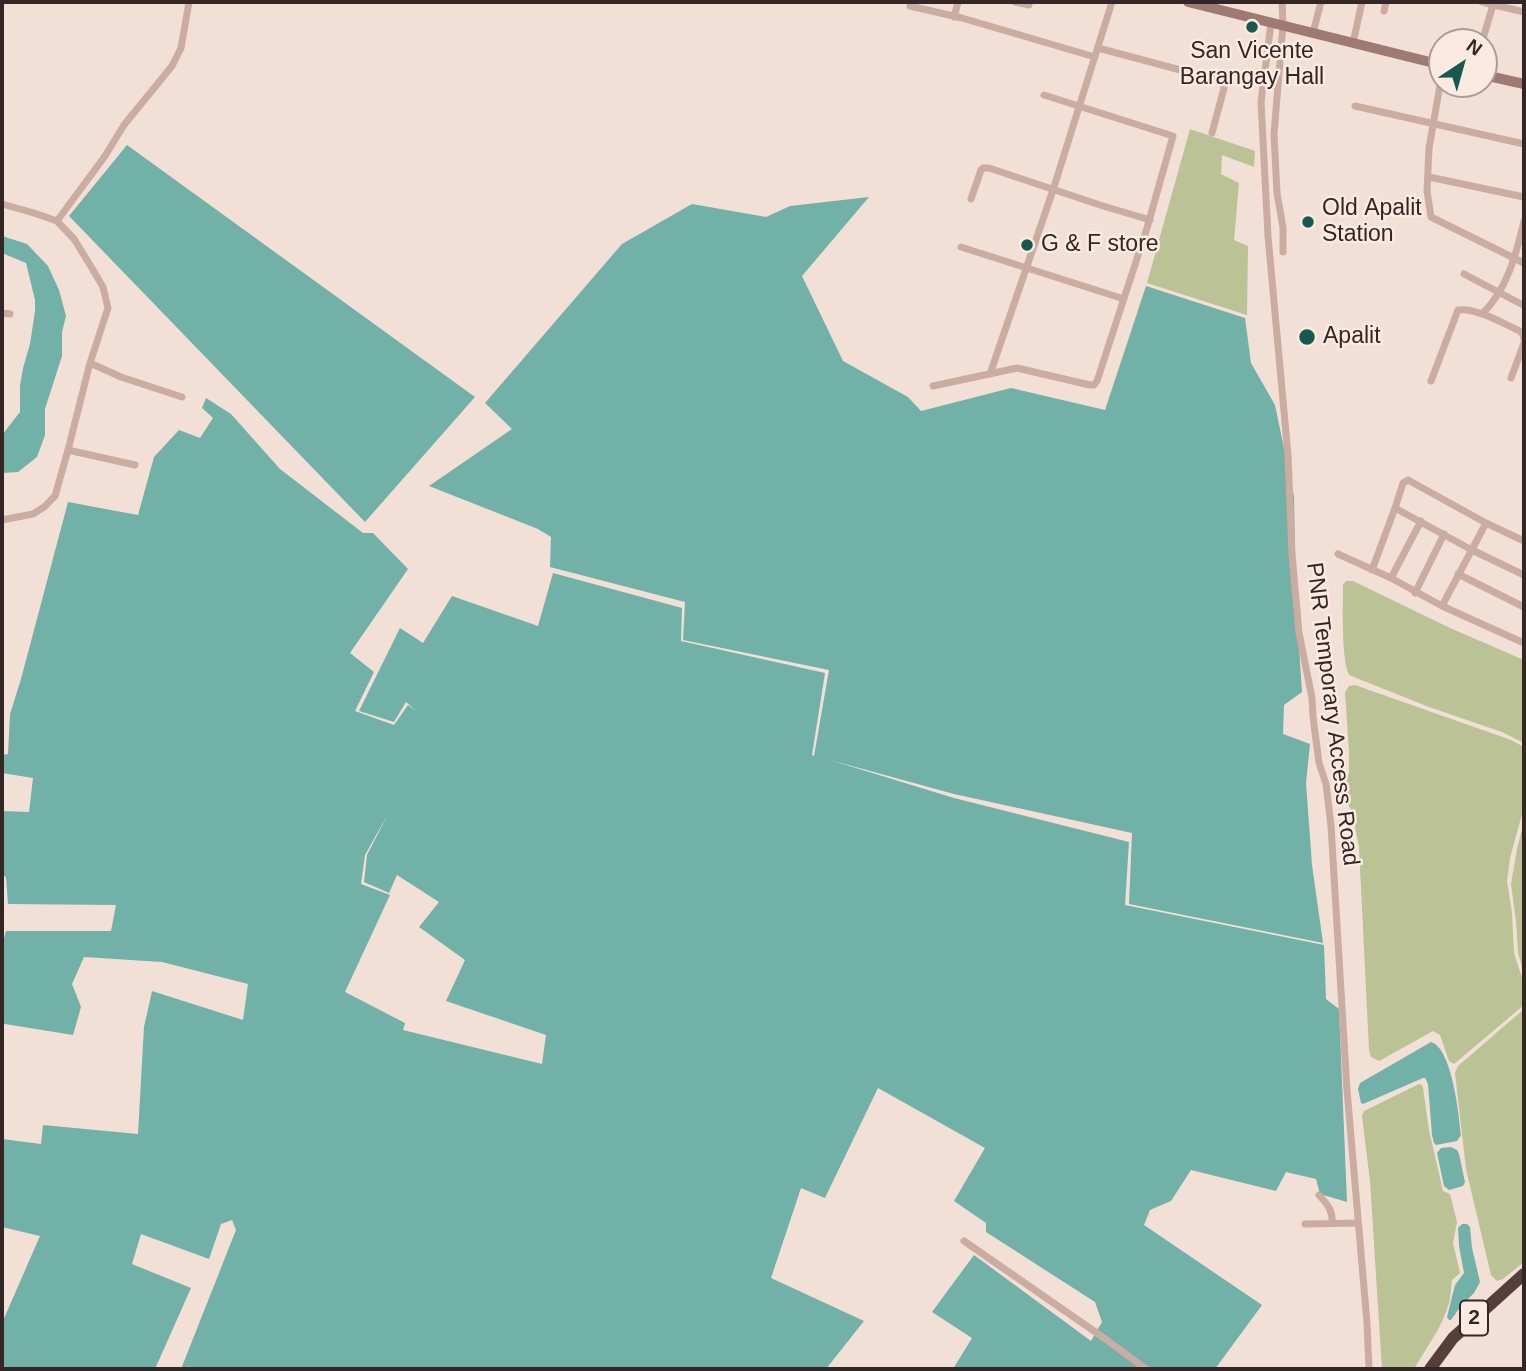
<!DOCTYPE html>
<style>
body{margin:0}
#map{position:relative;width:1526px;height:1371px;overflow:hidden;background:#f2dfd5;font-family:Arial,sans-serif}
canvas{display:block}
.frame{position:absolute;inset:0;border:4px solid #342624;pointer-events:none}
.north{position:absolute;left:1428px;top:28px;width:70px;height:70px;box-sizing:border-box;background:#faeae1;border:2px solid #ab9c95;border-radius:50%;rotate:36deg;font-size:19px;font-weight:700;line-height:28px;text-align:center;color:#342624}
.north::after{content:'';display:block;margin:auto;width:24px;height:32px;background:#175851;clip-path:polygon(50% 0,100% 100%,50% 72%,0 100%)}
</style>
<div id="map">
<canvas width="1526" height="1371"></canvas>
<div class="frame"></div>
<div class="north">N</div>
</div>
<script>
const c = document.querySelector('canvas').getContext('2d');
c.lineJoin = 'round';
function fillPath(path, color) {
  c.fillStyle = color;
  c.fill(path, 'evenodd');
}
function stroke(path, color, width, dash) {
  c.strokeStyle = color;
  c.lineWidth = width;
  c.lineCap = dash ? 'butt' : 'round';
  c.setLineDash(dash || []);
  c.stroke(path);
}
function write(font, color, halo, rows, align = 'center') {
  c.font = font + ' Arial,sans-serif';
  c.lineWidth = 5;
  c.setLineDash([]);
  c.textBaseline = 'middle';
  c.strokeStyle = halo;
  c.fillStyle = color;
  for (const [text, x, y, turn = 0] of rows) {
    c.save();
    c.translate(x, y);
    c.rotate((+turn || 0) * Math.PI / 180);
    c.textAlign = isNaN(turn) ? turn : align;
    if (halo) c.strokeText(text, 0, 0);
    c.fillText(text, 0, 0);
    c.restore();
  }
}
const green = new Path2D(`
 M 1190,129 L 1255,151 L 1254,167 L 1222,155 L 1221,174 L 1239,183 L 1234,240 L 1248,246 L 1247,315 L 1147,283 Z
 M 1346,581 L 1353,581 L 1450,628 L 1524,660 L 1524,743 L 1502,732 L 1429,707 L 1349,675 C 1341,657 1343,607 1343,585 Z
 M 1355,685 L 1511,740 L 1524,747 L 1524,807 L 1510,858 L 1507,881 L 1512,913 L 1514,953 L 1524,984 L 1524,1005 L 1454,1064 L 1449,1061 L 1440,1035 L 1433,1031 L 1379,1061 L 1371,1057 L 1369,1050 L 1359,847 L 1352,811 L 1347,803 L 1336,792 L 1339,784 L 1349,773 L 1349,752 L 1345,692 L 1349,686 Z
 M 1524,821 L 1524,974 L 1518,953 L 1516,921 L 1511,884 L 1517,849 Z
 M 1524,1009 L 1524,1262 L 1503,1279 L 1497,1281 L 1491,1275 L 1466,1169 L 1455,1073 L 1458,1066 Z
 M 1419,1084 L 1422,1085 L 1423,1088 L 1429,1130 L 1443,1191 L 1450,1194 L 1457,1222 L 1453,1243 L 1460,1273 L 1452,1280 C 1451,1287 1451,1295 1449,1303 C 1443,1326 1426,1348 1414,1369 L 1382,1369 L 1370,1181 L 1362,1116 L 1364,1111 Z`);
const water = new Path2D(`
 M 127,145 L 475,397 L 365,522 L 69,216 Z
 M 869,197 L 802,276 L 843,361 L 908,397 L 921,411 L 1011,388 L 1105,410 L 1146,286 L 1245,318 L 1251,363 L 1275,405 L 1294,496 L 1296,601 L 1302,692 L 1284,705 L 1283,734 L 1310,744 L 1306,783 L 1312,865 L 1323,943 L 1129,904 L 1132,833 L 954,794 L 830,760 L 954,798 L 1129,842 L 1125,905 L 1324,945 L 1326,999 L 1339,1009 L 1347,1202 L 1320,1194 L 1316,1179 L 1286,1172 L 1276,1191 L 1191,1170 L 1171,1201 L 1150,1210 L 1144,1225 L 1262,1305 L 1215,1369 L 953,1369 L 972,1338 L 932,1312 L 974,1255 L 1091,1341 L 1102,1322 L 1095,1302 L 986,1232 L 986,1223 L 954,1201 L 985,1148 L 878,1088 L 825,1198 L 801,1188 L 771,1278 L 864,1321 L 826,1369 L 181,1369 L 236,1230 L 232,1220 L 221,1224 L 209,1259 L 141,1234 L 132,1264 L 191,1288 L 155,1369 L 2,1369 L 2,1323 L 40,1236 L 2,1227 L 2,1139 L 41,1144 L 43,1125 L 138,1134 L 144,1027 L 152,991 L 243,1020 L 248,984 L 162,962 L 84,957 L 72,984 L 81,1007 L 73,1035 L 5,1024 L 2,1022 L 2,946 L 6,931 L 111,931 L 116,905 L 8,904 L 6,877 L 2,875 L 2,811 L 29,812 L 33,778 L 2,773 L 2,755 L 8,754 L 10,714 L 21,679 L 68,502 L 138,515 L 154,457 L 179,430 L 200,438 L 213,418 L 202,408 L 206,398 L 231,414 L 280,469 L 363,533 L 373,533 L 408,569 L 350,653 L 374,672 L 355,711 L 394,725 L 408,705 L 416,711 L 406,702 L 394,722 L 359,711 L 400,628 L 423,643 L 452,596 L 538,626 L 553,573 L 682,608 L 681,641 L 825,673 L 812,755 L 814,756 L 829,670 L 683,640 L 685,602 L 550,567 L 551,537 L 538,529 L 429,486 L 512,429 L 485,403 L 622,244 L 692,204 L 766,217 L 790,206 ZM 388,814 L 367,855 L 364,882 L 389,893 L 397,875 L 439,902 L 419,927 L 465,960 L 446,1001 L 546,1035 L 542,1064 L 403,1030 L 405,1023 L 345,992 L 390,895 L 361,884 L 365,855 Z
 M 2,236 L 27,244 L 48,266 L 59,290 L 66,316 L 62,332 L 62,356 L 45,409 L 45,435 L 37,457 L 18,472 L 2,473 L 2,435 L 20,412 L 20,386 L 23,368 L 30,344 L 35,311 L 35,300 L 26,263 L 2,253 Z
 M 1431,1042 C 1452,1048 1459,1115 1461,1135 L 1457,1141 L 1436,1145 L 1434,1143 L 1432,1135 L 1428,1084 L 1425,1078 L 1423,1078 L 1363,1104 L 1361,1103 L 1358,1089 L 1360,1083 Z
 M 1451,1147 L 1457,1150 L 1459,1154 L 1465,1182 L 1463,1186 L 1449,1190 L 1444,1186 L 1437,1153 L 1441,1148 Z
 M 1462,1224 L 1467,1224 L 1470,1227 L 1472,1248 L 1480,1282 L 1474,1293 L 1461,1306 L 1451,1320 L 1449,1320 L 1447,1317 L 1455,1285 L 1464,1273 L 1459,1246 L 1458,1228 Z`);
const street = new Path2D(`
 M 1015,2 L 1029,5
 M 1282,2 L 1283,25 L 1274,134 L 1277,193 L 1283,228 L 1283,252
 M 1482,2 L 1524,12
 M 910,6 L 962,18 L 1095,57
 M 1384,11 L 1386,2
 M 954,17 L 958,2
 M 1271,23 L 1261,102 L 1268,236 L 1288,455 L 1292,554 L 1299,633 L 1312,698 L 1313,717 L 1319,763 L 1326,784 L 1331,826 L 1347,1090 L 1367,1323 L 1369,1369
 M 1313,33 L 1321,2
 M 1482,42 L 1493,5
 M 1353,43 L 1362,2
 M 1098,48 L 1218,80 L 1222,83 L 1224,88 L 1212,133
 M 1442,74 L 1429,148 L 1427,191 L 1431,217 L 1524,263
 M 1355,106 L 1524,144
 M 1429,177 L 1524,197
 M 971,199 L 981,170 L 983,168 L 989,168 L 1100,205 L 1150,220
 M 2,204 L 34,213 L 57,221 L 74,239 L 90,265 L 103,287 L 108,308 L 90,363 L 68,450 L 55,496 L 44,507 L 33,514 L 2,520
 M 57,221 L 105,156 L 124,125 L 172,66 L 181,48 L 189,2
 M 961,247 L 1124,299
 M 1464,274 L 1523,305
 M 2,313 L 10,314
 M 1482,314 C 1507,290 1516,255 1524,221
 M 90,363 L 121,377 L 182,397
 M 990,374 L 1053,190 L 1112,2
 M 1511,378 L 1524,343
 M 1431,381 L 1458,310 C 1475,307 1502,323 1518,330 L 1523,334 L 1524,339
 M 933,386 L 1017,368 L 1090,385 L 1094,385 L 1097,381 L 1147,228 L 1173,136 L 1044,95
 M 68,450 L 135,465
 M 1395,508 L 1470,549 L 1524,575
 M 1338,554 L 1391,578 L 1442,606 L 1524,643
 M 1372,570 L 1395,508 L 1403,483 L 1408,480 L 1486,523 L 1524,541
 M 1458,574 L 1524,607
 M 1391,578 L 1421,521
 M 1415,593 L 1444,534
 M 1442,606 L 1486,523
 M 1319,1195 C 1327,1204 1333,1210 1332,1223
 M 1305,1224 L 1358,1223
 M 964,1241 L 1104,1338 L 1146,1369`);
const secondary = new Path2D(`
 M 1188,2 L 1442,65
 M 1484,75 L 1524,84`);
const highway = new Path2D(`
 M 1430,1369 L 1453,1338 L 1524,1274`);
const markers = [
 [1252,27,7,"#175851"],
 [1308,222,7,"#175851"],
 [1027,245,7,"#175851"],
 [1307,337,9,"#175851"]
];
const shields = [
 [1474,1318,28]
];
const shieldNames = [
 ["2",1474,1318]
];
const poiNames = [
 ["San Vicente",1252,52,"center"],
 ["Barangay Hall",1252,78,"center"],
 ["Old Apalit",1322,209],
 ["Station",1322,235],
 ["G & F store",1041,245],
 ["Apalit",1323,337]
];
const streetNames = [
 ["PNR Temporary Access Road",1332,714,83]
];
fillPath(green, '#bbc295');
fillPath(water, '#72b1a8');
stroke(street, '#cbaca1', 7);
stroke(secondary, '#9e7a72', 10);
stroke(highway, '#563e3b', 12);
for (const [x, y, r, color] of markers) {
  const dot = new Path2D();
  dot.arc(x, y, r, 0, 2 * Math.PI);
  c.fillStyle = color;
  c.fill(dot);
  stroke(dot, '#faeae1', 2.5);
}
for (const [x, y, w] of shields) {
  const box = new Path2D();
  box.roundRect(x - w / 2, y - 17.5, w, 35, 5);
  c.fillStyle = '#faeae1';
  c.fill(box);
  stroke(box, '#342624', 2);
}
write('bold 21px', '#342624', null, shieldNames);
write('23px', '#342624', '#faeae1', poiNames, 'left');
write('23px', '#342624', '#faeae1', streetNames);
</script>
